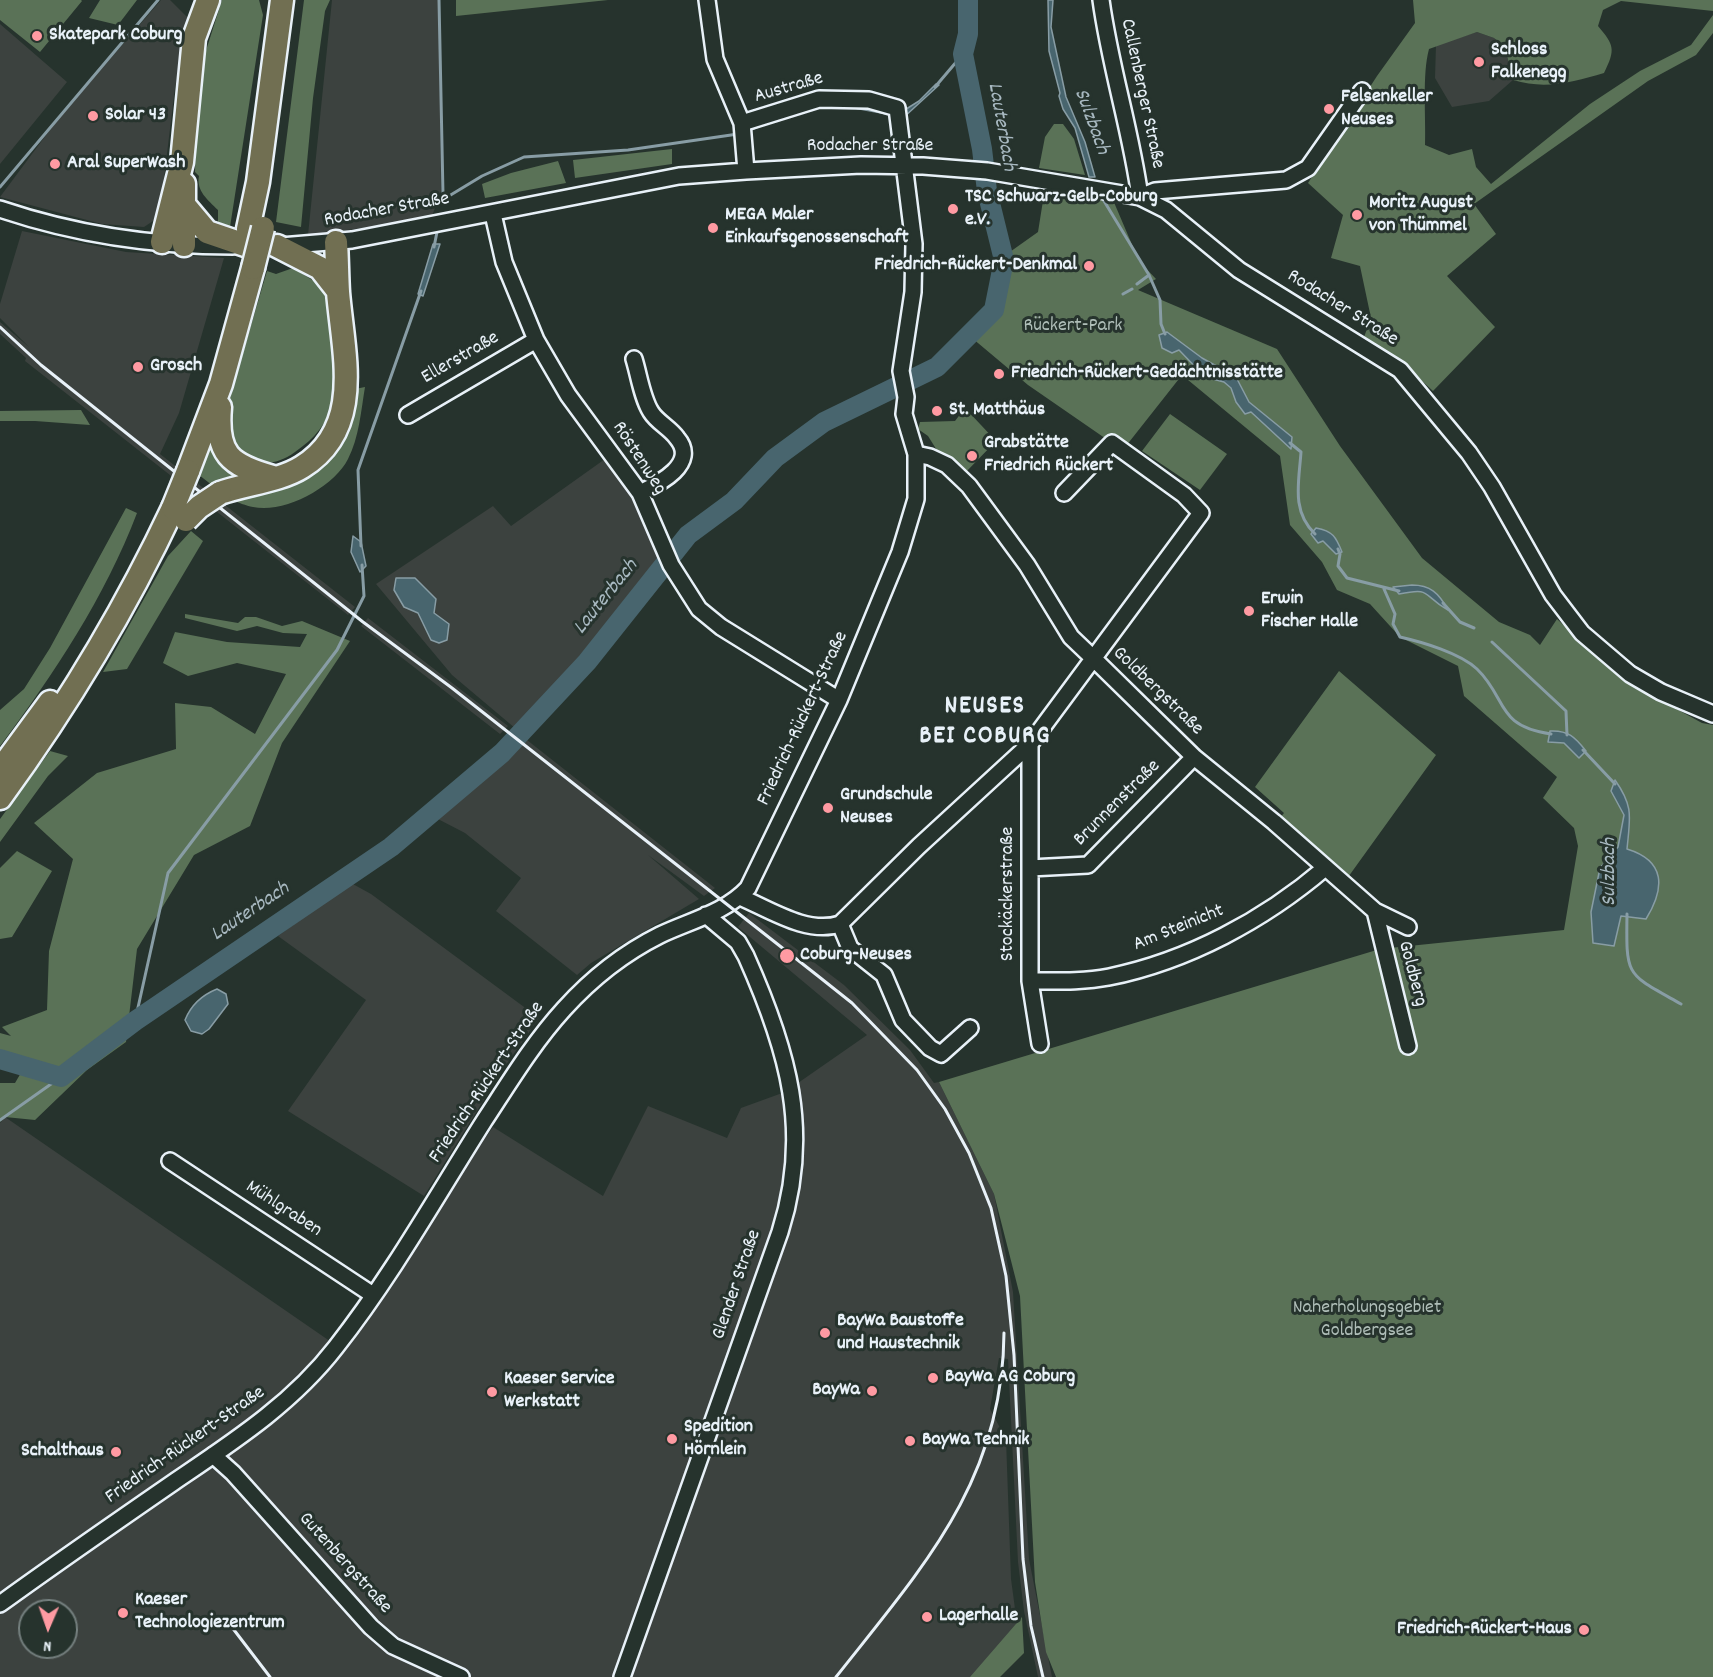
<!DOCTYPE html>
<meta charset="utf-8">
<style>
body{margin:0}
#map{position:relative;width:1713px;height:1677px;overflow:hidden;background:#26332d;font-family:Dekko,sans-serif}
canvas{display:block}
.north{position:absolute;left:18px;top:1599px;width:60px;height:60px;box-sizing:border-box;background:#26332d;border:2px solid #747f7e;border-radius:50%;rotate:182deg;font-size:16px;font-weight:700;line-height:24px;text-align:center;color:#e8f1f8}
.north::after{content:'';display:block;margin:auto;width:21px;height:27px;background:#ff9aa2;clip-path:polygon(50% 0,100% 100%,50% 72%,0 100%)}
</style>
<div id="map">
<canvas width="1713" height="1677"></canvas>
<div class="north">N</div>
</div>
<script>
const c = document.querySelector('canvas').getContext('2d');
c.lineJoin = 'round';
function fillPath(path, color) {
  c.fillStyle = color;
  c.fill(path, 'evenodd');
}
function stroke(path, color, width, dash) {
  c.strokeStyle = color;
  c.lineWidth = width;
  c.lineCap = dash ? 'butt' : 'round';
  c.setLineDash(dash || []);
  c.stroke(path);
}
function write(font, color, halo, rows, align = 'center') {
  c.font = font + ' Dekko,sans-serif';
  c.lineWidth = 6;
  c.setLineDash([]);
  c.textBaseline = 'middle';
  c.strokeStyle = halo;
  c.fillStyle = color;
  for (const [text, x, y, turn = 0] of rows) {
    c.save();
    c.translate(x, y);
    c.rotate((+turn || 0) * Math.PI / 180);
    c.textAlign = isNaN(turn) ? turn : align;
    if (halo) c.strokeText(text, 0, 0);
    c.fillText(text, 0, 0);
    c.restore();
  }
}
const built = new Path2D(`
 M 161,0 L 170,0 L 188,18 L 175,88 L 160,211 L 153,221 L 144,227 L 102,224 L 0,197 L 55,123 Z
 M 332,0 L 439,0 L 441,191 L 431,219 L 308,235 Z
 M 0,24 L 67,82 L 0,164 Z
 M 1477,32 L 1494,38 L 1505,47 L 1513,80 L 1489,101 L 1452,107 L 1435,78 L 1436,45 Z
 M 22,231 L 126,252 L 224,258 L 179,413 L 160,454 L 355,607 L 348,615 L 25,361 L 26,358 L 0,334 L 0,322 L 29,347 L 0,318 L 0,304 Z
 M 605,459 L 626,487 L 669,575 L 628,625 L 522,734 L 452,675 L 376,584 L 493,506 L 511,526 Z
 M 368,618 L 508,726 L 500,734 L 361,626 Z
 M 527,740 L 715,888 L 704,896 L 648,855 L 699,899 L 591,963 L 577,975 L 496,911 L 521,878 L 465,833 L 436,818 L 516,745 Z
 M 351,883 L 371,894 L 539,1018 L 503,1069 L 424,1196 L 288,1111 L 366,1000 L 278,936 Z
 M 749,913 L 844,985 L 910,1050 L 934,1083 L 939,1082 L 994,1194 L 1013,1292 L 1029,1559 L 1052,1677 L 1038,1677 L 1024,1611 L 1018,1562 L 1008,1359 L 999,1358 L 990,1409 L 1006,1439 L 1011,1579 L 1020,1646 L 990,1677 L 0,1677 L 0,1123 L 5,1117 L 337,1346 L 493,1127 L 603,1196 L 648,1106 L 727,1138 L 741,1108 L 785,1092 L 867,1035 L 738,927 ZM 30,1611 L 66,1611 L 66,1647 L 30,1647 Z`);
const green = new Path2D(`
 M 0,0 L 81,0 L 82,1 L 40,52 L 0,20 Z
 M 100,0 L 137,0 L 118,25 L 89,18 Z
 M 222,0 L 259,0 L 263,15 L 230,227 L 218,222 L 218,210 C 208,200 196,191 199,176 L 195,172 L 196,125 L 203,60 Z
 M 304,0 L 330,0 L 325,11 L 313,98 L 301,227 L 276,222 Z
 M 456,0 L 608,0 L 456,16 Z
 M 1413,0 L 1713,0 L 1713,11 L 1621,1 L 1603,10 L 1598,26 C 1614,45 1616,49 1604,73 C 1574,82 1545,90 1513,80 L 1505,47 L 1494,38 L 1477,32 L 1429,49 C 1422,74 1426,117 1425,145 L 1449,155 L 1472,149 L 1476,167 L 1491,184 L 1590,104 L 1640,71 L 1691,45 L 1713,15 L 1713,33 L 1696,55 L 1648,81 L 1474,204 L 1496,234 L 1447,276 L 1495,327 L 1433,391 L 1399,360 L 1364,337 L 1371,318 L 1360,266 L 1331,258 L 1343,215 L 1308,183 L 1377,76 L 1415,23 Z
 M 1054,124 L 1063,124 L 1074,139 L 1085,175 L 1039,168 L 1045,137 Z
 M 672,149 L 672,164 L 575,178 L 573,160 Z
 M 558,161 L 566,183 L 485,198 L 482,184 L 511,173 Z
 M 1045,188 L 1113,200 L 1139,261 L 1156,279 L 1138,290 L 1277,349 L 1340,446 L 1422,558 L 1499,622 L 1530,635 L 1540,645 L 1557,619 L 1620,678 L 1702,723 L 1713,725 L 1713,1677 L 1056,1677 L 1046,1652 L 1035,1582 L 1020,1296 L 994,1194 L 939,1082 L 1380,949 L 1564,930 L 1578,846 L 1574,828 L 1543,798 L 1557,777 L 1464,696 L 1458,666 L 1400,637 L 1370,604 L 1337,590 L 1322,562 L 1290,525 L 1280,456 L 1182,375 L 1126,446 L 1112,443 L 1028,385 L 972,338 L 1001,308 L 1007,254 L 1038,232 Z
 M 293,268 L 325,288 C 330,307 331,327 333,347 C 337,395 337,423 295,452 C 270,470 251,463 227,449 L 228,404 L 267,271 L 276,274 Z
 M 365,387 C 361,411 359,438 348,459 C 334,487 284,514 253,507 C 246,506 238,502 231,500 C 252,491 273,492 294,484 C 334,469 353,429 355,389 Z
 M 965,408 L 996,441 L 964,474 L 938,452 L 928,436 L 918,429 L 920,422 L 955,421 Z
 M 81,410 L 90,425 L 35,421 L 0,421 L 0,411 Z
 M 1170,414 L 1227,454 L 1200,490 L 1142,451 Z
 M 214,441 L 246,477 L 217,489 L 199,475 Z
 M 126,508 L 137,513 C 105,597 54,674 0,746 L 0,710 L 24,689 L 50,648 Z
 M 191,531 L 203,541 L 127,669 L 103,672 L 168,556 Z
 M 185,614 L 238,623 L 245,617 L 256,617 L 282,626 L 302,621 L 350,641 L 282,743 L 250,826 L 194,855 L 137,949 L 126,1042 L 87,1070 L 35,1120 L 5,1117 L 0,1122 L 0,1083 L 15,1083 L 22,1071 L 0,1060 L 0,1033 L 11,1036 L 2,1027 L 47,1010 L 49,951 L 73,859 L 34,823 L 97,773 L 176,749 L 175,703 L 211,707 L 255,734 L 286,674 L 237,663 L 188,676 L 163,663 L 175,632 L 227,642 L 300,647 L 307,634 L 283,633 L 257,626 L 237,631 L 185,618 Z
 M 1339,671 L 1436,755 L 1346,880 L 1279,819 L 1284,813 L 1255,787 Z
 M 50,751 L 68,756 L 48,776 L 0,842 L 0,819 Z
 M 17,851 L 52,871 L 12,937 L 0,939 L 0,868 Z
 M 1022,1617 L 1024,1653 L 1000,1677 L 970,1677 Z`);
const water = new Path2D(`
 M 1048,0 L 1053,0 L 1051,27 L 1066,97 L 1085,142 L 1095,177 L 1089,177 L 1075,128 L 1063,109 L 1059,96 L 1060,93 L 1049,51 Z
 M 936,84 L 939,85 L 903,118 L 903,111 L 919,101 Z
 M 982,180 L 989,181 L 997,214 L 990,218 Z
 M 433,244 L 440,244 L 423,296 L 418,294 Z
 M 1167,332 L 1202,358 L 1236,377 L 1249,402 L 1292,437 L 1291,449 L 1251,412 L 1245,414 L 1236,402 L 1231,388 L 1224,382 L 1205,377 L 1179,350 L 1172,353 L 1162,348 L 1159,335 Z
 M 937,363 L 944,366 L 912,384 L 910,376 Z
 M 1316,528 C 1333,531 1336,537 1342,552 L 1336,554 L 1323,541 L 1318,543 L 1311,534 Z
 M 353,536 L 361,542 L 366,566 L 360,572 L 351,552 Z
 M 396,578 L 415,578 L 436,599 L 434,613 L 449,624 L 447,640 L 439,643 L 431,640 L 418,613 L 404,607 L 394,590 Z
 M 1412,585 C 1430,585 1439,593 1448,610 C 1421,595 1433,587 1399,594 L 1393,587 Z
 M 1550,731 C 1568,730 1575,737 1586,751 L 1579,758 L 1564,743 L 1548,742 Z
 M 1615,780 C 1634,807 1630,817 1627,849 C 1666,861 1665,888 1646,919 L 1621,916 L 1614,946 L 1593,943 L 1591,912 L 1600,868 L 1618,847 L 1624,815 L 1611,791 Z
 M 217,989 L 226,994 L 228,1004 L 209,1029 L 202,1034 L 191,1031 L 185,1020 C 191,1005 202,995 217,989 Z`);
const stream = new Path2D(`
 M 439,0 L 443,194
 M 935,87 L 963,54
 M 853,107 L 891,114
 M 747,131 L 768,122
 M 0,187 L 158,0
 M 1101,196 L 1149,275 L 1160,300 L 1161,324 L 1165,334
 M 444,199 L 482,176 L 524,157 L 628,150 L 738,134
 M 434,247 L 438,227
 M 1137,284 L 1149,275
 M 1123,294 L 1132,289
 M 1290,443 L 1301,452 C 1299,482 1291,511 1315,534
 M 361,546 L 358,470 L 421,291
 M 1338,549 L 1340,554 L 1338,566 L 1347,578 L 1399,591
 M 1384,589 L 1395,614 L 1393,624 L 1400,637 C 1422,642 1460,653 1477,669 C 1508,699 1495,726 1551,734
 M 1443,603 L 1460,622 L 1474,628
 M 1492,642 L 1566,711 L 1567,735
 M 1583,750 L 1615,784
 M 1627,914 C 1626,978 1626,973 1681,1004
 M 135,1021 L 168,873 L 337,650 L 364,596 L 362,565
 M 0,1120 L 61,1077`);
const river = new Path2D(`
 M 0,1059 L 61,1077 L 135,1021 L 391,847 L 502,753 L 587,662 L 688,535 L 734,501 L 775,458 L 824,422 L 937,367 L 994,310 L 1004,260 L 987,191 L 982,149 L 963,54 L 968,34 L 968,0`);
const minor = new Path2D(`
 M 707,0 L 715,59 L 742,123 L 746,171
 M 1101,0 C 1110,67 1131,130 1140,197 L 1155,191 L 1286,180 L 1308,168 L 1362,91
 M 0,209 C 74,234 155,246 233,246
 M 493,214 L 504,262 L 536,340 L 568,395 L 640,493 L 671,565 L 699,609 L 721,627 L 839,700
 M 281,246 L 352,240 L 679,176 L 746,171 L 861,165 L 923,166 L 987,171 L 1140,197 L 1166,210 L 1239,270 L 1400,370 L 1469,453 L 1492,487 L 1553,595 L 1582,633 L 1630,674 L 1661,692 L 1713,714
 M 634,359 C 639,375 642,398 651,412 C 657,422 670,428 677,438 C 699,464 658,484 640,493
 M 408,415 L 536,340
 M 916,454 L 930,457 L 947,465 L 969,486 L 1027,565 L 1071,637 L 1094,659 L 1194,757 L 1274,822 L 1375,911 L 1408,927
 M 1030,744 L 1030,981 L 1040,1044
 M 1030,868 L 1088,865 L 1194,757
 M 740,897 C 769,909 807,935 840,924 L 919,846 L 1030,744 L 1201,513 L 1184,495 L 1112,443 L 1064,493
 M 1375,911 L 1408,1046
 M 840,924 L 850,948 L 884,975 L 903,1020 L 930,1048 L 941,1054 L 970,1028
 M 1030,981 C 1056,981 1083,982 1109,977 C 1188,961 1264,920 1325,868
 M 170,1161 L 373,1295
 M 213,1455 L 233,1473 L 371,1627 L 393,1646 L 461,1677
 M 0,1604 C 58,1562 116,1522 174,1482 C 233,1442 292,1404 336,1347 C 391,1277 436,1197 484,1121 C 509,1083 533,1043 564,1009 C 592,978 622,954 660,935 C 689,921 725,913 748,888 L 839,700 L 900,552 L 916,499 L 916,454 L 904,414 L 906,397 L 901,371 L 913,292 L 914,244 L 897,108 L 869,100 L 819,99 L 742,123
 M 622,1677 L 780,1232 C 812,1132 788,1050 746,956 L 738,942 L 706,915`);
const highway = new Path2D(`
 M 184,184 L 184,245
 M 186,207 L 207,232 L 248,246
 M 248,229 L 258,182 L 282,0
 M 162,242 L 182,162 L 194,38 L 208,0
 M 277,246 L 320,268 L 338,291
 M 220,407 C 216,454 229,465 273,477
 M 188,471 L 221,384 L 253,268
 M 220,493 C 245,484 280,481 302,467 C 365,428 343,353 338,292 C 337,275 337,258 336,242
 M 0,770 L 50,702
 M 0,798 C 67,706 125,610 173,508`);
const rail = new Path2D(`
 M 0,327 L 41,365 L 363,622 L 452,688 L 818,976 L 852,1003 L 917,1070 L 945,1109 L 969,1153 L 991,1208 L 1006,1276 L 1014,1355 L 1023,1559 L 1031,1626 L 1043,1677
 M 231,1626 L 270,1677
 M 836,1677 C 922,1568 1003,1481 1004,1333`);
const highwayBridge = new Path2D(`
 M 253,268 L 263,228
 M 173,508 L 188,471
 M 186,520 L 199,507 L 220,493`);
const markers = [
 [37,36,6,"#ff9aa2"],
 [1479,62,6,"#ff9aa2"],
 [1329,109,6,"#ff9aa2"],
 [93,116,6,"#ff9aa2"],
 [55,164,6,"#ff9aa2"],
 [953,209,6,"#ff9aa2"],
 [1357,215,6,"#ff9aa2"],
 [713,228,6,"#ff9aa2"],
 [1089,266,6,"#ff9aa2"],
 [138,367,6,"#ff9aa2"],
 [999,374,6,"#ff9aa2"],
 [937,411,6,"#ff9aa2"],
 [972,456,6,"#ff9aa2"],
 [1249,611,6,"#ff9aa2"],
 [828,808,6,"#ff9aa2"],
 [787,956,8,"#ff9aa2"],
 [825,1333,6,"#ff9aa2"],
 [933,1378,6,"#ff9aa2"],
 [872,1391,6,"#ff9aa2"],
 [492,1392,6,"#ff9aa2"],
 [672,1439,6,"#ff9aa2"],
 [910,1441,6,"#ff9aa2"],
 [116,1452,6,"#ff9aa2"],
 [123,1613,6,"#ff9aa2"],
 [927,1617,6,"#ff9aa2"],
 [1584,1630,6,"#ff9aa2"]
];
const poiNames = [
 ["Skatepark Coburg",49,36],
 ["Schloss",1491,51],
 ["Falkenegg",1491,74],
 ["Felsenkeller",1341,98],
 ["Neuses",1341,121],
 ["Solar 43",105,116],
 ["Aral SuperWash",67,164],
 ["TSC Schwarz-Gelb-Coburg",965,198],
 ["e.V.",965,221],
 ["Moritz August",1369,204],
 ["von Thümmel",1369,227],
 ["MEGA Maler",725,216],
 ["Einkaufsgenossenschaft",725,239],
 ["Friedrich-Rückert-Denkmal",1077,266,"right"],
 ["Grosch",150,367],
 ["Friedrich-Rückert-Gedächtnisstätte",1011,374],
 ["St. Matthäus",949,411],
 ["Grabstätte",984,444],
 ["Friedrich Rückert",984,467],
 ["Erwin",1261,600],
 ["Fischer Halle",1261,623],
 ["Grundschule",840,796],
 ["Neuses",840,819],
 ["Coburg-Neuses",800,956],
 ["BayWa Baustoffe",837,1322],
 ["und Haustechnik",837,1345],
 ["BayWa AG Coburg",945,1378],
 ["Kaeser Service",504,1380],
 ["Werkstatt",504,1403],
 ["BayWa",860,1391,"right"],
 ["Spedition",684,1428],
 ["Hörnlein",684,1451],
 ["BayWa Technik",922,1441],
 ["Schalthaus",104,1452,"right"],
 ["Kaeser",135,1601],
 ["Technologiezentrum",135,1624],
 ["Lagerhalle",939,1617],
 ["Friedrich-Rückert-Haus",1572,1630,"right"]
];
const streetNames = [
 ["Austraße",789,89,-16],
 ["Callenberger Straße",1141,94,78],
 ["Rodacher Straße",870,147],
 ["Rodacher Straße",387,211,-10],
 ["Rodacher Straße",1342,309,32],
 ["Ellerstraße",461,359,-30],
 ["Röstenweg",638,459,57],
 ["Goldbergstraße",1157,692,44],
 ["Friedrich-Rückert-Straße",804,719,-65],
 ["Brunnenstraße",1118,804,-45],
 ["Stockäckerstraße",1009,894,-90],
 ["Am Steinicht",1179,929,-22],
 ["Goldberg",1411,974,75],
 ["Friedrich-Rückert-Straße",488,1083,-56],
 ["Mühlgraben",283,1210,33],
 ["Glender Straße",738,1285,-71],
 ["Friedrich-Rückert-Straße",186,1446,-35],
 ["Gutenbergstraße",344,1564,48]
];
const parkNames = [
 ["Rückert-Park",1073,327],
 ["Naherholungsgebiet",1367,1309],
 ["Goldbergsee",1367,1332]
];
const waterNames = [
 ["Sulzbach",1090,122,70],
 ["Lauterbach",1000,127,80],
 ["Lauterbach",607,598,-51],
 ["Sulzbach",1611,872,-90],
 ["Lauterbach",251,913,-34]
];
const districtNames = [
 ["NEUSES",985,708],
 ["BEI COBURG",985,738]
];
fillPath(built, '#3c423f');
fillPath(green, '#5a7257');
fillPath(water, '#48656e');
stroke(water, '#889da5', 1.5);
stroke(stream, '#889da5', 3);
stroke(river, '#48656e', 20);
stroke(minor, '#e8f1f8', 20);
stroke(highway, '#e8f1f8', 27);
stroke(minor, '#26332d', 15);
stroke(highway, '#716f52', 22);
stroke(rail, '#e8f1f8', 3);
stroke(highwayBridge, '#e8f1f8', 27, []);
stroke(highwayBridge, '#716f52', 22);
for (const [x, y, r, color] of markers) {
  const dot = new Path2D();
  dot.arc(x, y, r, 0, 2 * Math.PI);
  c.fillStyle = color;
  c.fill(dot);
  stroke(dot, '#26332d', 2);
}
write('bold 20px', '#e8f1f8', '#26332d', poiNames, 'left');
write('20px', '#e8f1f8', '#26332d', streetNames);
write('20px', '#afbeb8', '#26332d', parkNames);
write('italic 21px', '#a8b9c1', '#26332d', waterNames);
c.letterSpacing = '1.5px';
write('bold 26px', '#e8f1f8', '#26332d', districtNames);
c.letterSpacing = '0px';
</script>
